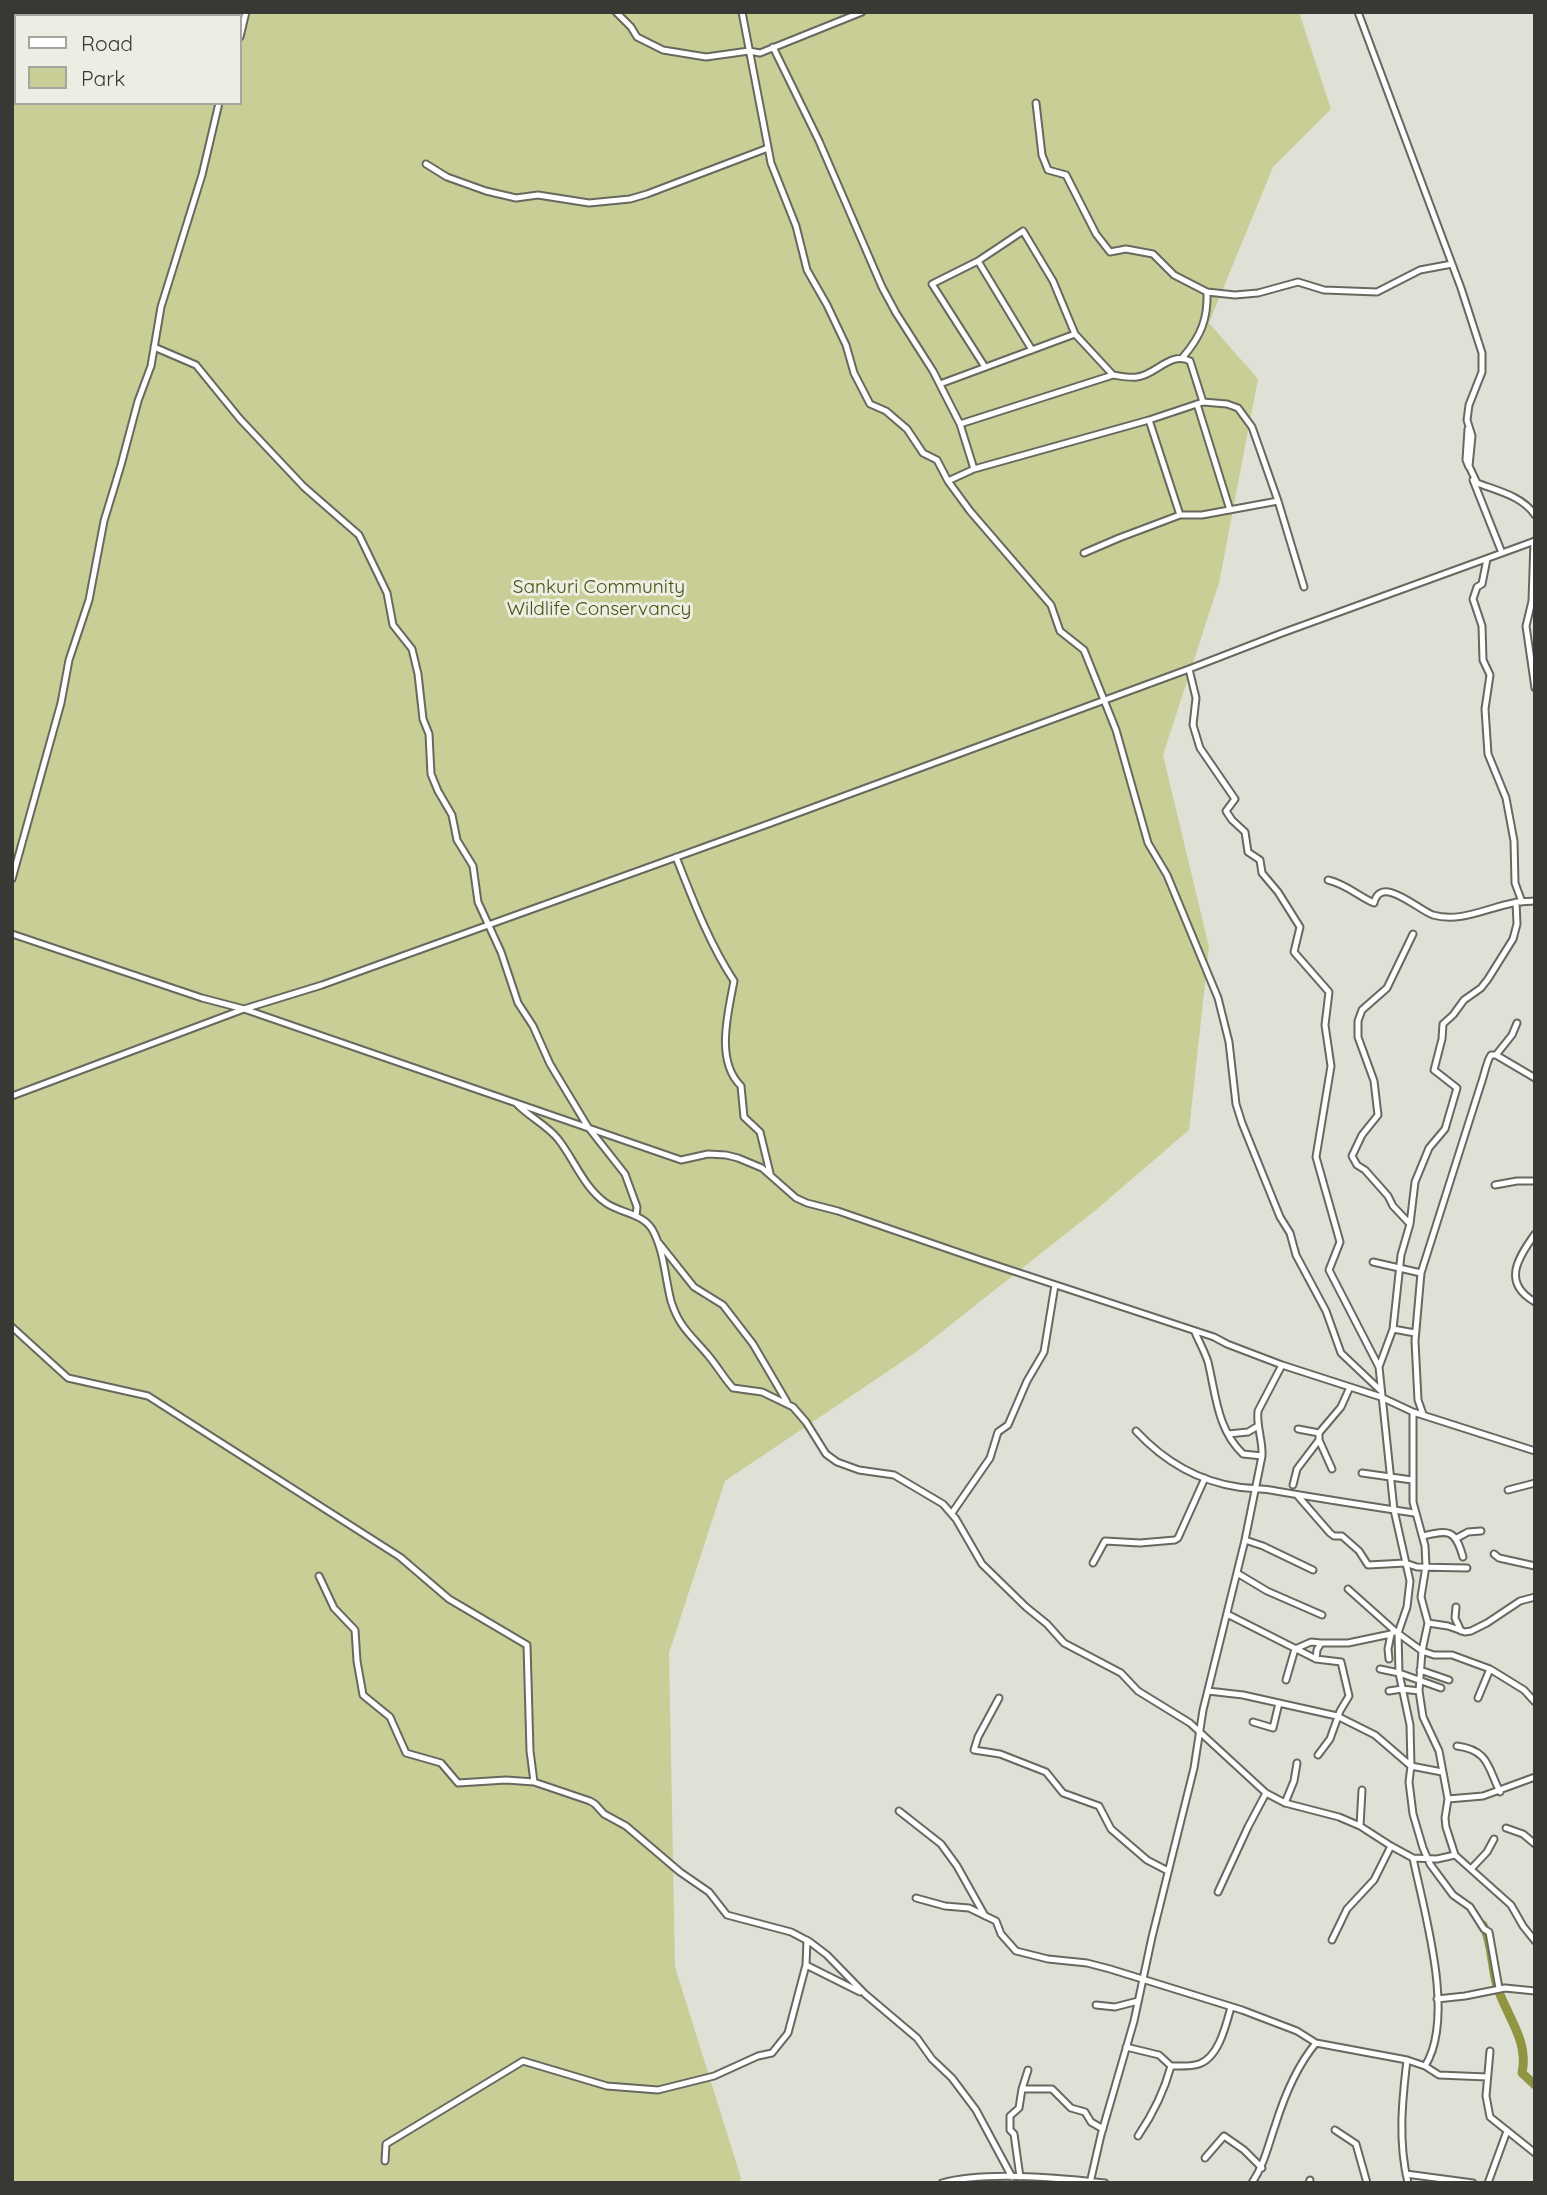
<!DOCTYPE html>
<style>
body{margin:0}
#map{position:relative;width:1547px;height:2195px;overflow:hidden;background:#dfe1d6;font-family:Quicksand,sans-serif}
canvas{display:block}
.frame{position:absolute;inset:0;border:14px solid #383935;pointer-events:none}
.legend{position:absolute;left:14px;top:14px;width:228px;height:91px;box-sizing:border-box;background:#eceee3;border:2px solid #a4a69d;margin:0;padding:9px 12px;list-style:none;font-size:21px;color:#383935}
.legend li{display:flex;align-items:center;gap:14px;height:35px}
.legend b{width:35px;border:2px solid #a4a69d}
</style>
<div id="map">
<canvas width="1547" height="2195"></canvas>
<div class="frame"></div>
<ul class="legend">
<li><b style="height:9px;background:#fff"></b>Road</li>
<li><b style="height:19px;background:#c8ce95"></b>Park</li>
</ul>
</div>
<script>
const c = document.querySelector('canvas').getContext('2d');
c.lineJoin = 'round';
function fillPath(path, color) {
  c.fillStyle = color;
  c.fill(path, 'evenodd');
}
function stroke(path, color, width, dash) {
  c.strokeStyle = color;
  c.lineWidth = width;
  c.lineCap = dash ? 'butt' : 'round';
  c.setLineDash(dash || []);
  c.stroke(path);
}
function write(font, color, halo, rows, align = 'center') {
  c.font = font + ' Quicksand,sans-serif';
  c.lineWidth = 6;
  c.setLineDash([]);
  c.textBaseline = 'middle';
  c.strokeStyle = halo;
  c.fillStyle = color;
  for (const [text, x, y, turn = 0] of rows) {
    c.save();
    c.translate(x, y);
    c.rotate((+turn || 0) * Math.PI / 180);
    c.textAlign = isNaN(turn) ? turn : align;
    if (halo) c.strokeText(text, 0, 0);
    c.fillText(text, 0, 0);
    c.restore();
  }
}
const green = new Path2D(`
 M 12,12 L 1299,12 L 1331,109 L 1273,167 L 1209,323 L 1258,379 L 1219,583 L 1163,755 L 1209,947 L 1189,1130 L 1097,1209 L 915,1353 L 725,1481 L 669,1653 L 675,1967 L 741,2178 L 740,2183 L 12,2183 ZM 16,16 L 240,16 L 240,103 L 16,103 Z`);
const river = new Path2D(`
 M 1483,1925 C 1493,1944 1491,1969 1498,1989 C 1508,2018 1529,2042 1522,2073 L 1535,2085`);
const minor = new Path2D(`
 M 616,12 L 631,27 L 637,37 L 663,50 L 706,57 L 749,51 L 760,53 L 862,12
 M 742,12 L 771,163 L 796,226 L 807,270 L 827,305 L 846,345 L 854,373 L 870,404 L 886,411 L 907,429 L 923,453 L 937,460 L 948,481 L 970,511 L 1051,605 L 1060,631 L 1084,650 L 1116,730 L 1148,843 L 1167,875 L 1218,998 L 1229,1042 L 1236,1104 L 1242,1123 L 1280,1217 L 1290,1233 L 1296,1255 L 1326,1311 L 1341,1353 L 1380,1390
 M 1358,12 L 1461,288 L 1482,353 L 1482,372 L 1469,405 L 1467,420 L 1472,436 L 1469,466 L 1477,483 C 1498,491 1522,496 1535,515
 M 240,37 L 246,12
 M 773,47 L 819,141 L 882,287 L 896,313 L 933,371 L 960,424 L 974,469
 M 1036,103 L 1042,155 L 1048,170 L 1066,175 L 1096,234 L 1110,252 L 1126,249 L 1153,254 L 1174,275 L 1207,292
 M 426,164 L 447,177 L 486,191 L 516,198 L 538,195 L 589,203 L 630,199 L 647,194 L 768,148
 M 978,261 L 1032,350
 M 154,347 L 196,365 L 240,419 L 304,487 L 359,535 L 387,593 L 393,625 L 412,649 L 418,674 L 423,719 L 429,734 L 431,774 L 438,791 L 452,815 L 457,840 L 473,866 L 478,902 L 501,952 L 518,1003 L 533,1026 L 550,1064 L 588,1127 L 625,1174 L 637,1207 L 636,1216
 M 1183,357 C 1201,336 1208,319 1207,292 L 1235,295 L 1258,293 L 1298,282 L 1324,290 L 1377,292 L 1420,270 L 1452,264
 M 985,367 L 932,284 L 978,261 L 1023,231 L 1053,281 L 1075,334
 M 940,384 L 1075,334 L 1113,375 C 1120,376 1129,378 1137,377 C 1156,375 1170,351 1190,361 L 1203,402 L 1227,404 L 1238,408 L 1252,427 L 1278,501 L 1304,587
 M 1197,404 L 1230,510
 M 960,424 L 1113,375
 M 1468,429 L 1466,460 L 1469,467
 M 1473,480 L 1502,553
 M 948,481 L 974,469 L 1149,420
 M 1180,515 L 1149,420 L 1203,402
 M 1534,541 L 1532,601 L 1526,626 L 1535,688
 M 1084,553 L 1119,538 L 1180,515 L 1202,515 L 1278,501
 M 1487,559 L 1482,584 L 1477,587 L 1473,599 L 1482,626 L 1483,660 L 1490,675 L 1485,709 L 1488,754 L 1506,798 L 1514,841 L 1515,883 L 1522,902
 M 1189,669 L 1196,698 L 1193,725 L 1200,748 L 1235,799 L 1226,811 L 1232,820 L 1245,832 L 1248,852 L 1260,860 L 1262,873 L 1278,892 L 1300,927 L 1294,952 L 1329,992 L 1325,1025 L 1331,1066 L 1316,1157 L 1340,1242 L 1329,1270 L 1379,1367 L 1394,1510 L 1410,1581 L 1407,1607 L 1398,1633 L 1399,1673 L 1410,1725 L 1411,1766 L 1375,1735 L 1337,1716 L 1243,1695 L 1208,1691
 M 676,857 C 693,900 709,943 734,981 C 728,1013 715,1061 741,1086 L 744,1117 L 760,1132 L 770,1173
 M 12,879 L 61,703 L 69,660 L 89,600 L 104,521 L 121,465 L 138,401 L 151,366 L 161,307 L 202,175 L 219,103
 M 1328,880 C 1346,884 1358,896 1374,903 C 1381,874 1418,910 1433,915 C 1460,923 1487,908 1513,903 C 1520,901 1528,902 1535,901
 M 12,934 L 202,998 L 244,1009 L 681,1160 L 708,1154 L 726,1155 L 738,1158 L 762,1168 L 796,1198 L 807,1203 L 838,1211 L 983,1261 L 1214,1337 L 1227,1344 L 1282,1365 L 1381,1397 L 1413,1412 L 1535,1451
 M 1496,1055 L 1535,1078
 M 12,1096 L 244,1009 L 322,985 L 771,823 L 1189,669 L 1282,633 L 1535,541
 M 517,1104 C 529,1117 547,1125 558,1139 C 574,1159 584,1188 606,1203 C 620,1213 642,1213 652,1229 C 664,1250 665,1278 671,1301 C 679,1327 691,1335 707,1354 C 716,1364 723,1377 733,1388 L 762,1392 L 793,1407 L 806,1422 L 826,1454 L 837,1462 L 859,1470 L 894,1475 L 943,1504 L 956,1519 L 982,1564 L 1026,1607 L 1047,1624 L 1064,1643 L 1121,1673 L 1138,1691 L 1190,1723 L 1266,1793 L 1285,1803 L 1339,1817 L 1360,1826 L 1391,1846 L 1413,1858 L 1437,1859 L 1455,1855
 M 1495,1185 L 1517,1181 L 1535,1181
 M 1410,1224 L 1393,1206 L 1388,1196 L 1365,1170 L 1357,1165 L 1352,1156 L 1362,1135 L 1378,1115 L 1374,1081 L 1358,1037 L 1358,1021 L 1362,1010 L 1387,988 L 1413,934
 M 1535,1234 C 1517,1259 1502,1283 1535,1302
 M 659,1243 L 694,1287 L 723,1305 L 753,1344 L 787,1402
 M 1373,1262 L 1421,1273
 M 12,1327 L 68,1378 L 148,1396 L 400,1557 L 449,1599 L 527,1645 L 530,1751 L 534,1782
 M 1195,1332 C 1199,1342 1205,1352 1208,1362 C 1216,1395 1217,1429 1243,1454 L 1262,1456
 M 1415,1333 L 1393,1329 L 1401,1255 L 1410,1224 L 1415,1182 L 1429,1148 L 1445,1129 L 1457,1088 L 1434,1070 L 1442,1039 L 1443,1024 L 1453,1015 L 1464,1000 L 1481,988 L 1488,979 L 1513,939 L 1517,924 L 1516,902
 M 1379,1367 L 1393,1329
 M 1413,1412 L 1413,1502 L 1425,1546 L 1426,1566 L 1421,1597 L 1428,1623 L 1422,1651 L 1419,1691 L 1423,1717 L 1439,1751 L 1448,1799 L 1445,1818 L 1446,1827 L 1455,1855 L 1511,1905 L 1523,1926 L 1535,1941
 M 1423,1414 L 1418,1400 L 1415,1341 L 1421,1273 L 1481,1084 C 1484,1076 1487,1060 1491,1055 L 1496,1055 L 1512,1035 L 1517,1023
 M 1298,1429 L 1319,1433
 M 1136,1431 C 1163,1460 1198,1481 1238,1487 C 1250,1489 1263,1488 1276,1491 C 1322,1499 1368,1506 1414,1513
 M 1228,1434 L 1248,1432 L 1258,1426
 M 1332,1469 L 1319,1440 L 1319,1433 L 1341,1407 L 1350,1387
 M 1362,1473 L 1412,1480
 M 1293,1485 L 1297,1469 L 1319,1440
 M 1508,1490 L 1535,1483
 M 1297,1495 L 1330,1533 L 1334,1536 L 1342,1536 L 1359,1551 L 1368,1565 L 1405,1563 L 1417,1567 L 1467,1568
 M 952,1513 L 990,1458 L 998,1432 L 1008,1425 L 1027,1381 L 1044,1352 L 1055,1285
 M 1423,1536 C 1449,1530 1455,1529 1463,1557
 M 1457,1538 L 1468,1532 L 1481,1531
 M 1245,1540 L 1263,1546 L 1313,1570
 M 1494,1554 L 1499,1558 L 1535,1566
 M 1093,1563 L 1105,1541 L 1140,1543 L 1175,1540 L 1178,1538 L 1205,1478
 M 1237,1573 L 1267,1591 L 1322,1615
 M 319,1576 L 334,1608 L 355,1630 L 357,1661 L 363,1695 L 390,1717 L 406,1753 L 441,1763 L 458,1783 L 506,1780 L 534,1782 L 590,1801 L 595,1804 L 604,1814 L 626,1826 L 680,1872 L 709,1892 L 727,1915 L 791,1932 L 810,1942 L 827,1955 L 865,1994 L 917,2038 L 932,2059 L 952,2078 L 976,2110 L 1012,2177
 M 1348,1589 L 1395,1631 L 1422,1651 L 1434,1655 L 1452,1655 L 1490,1669 L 1524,1690 L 1535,1702
 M 1456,1607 L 1455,1618 L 1461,1631
 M 1227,1614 L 1316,1659 L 1341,1662 L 1349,1696 L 1340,1711 L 1330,1739 L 1318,1755
 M 1428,1623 L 1448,1626 L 1465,1632 L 1471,1631 L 1487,1623 L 1520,1601 L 1535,1597
 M 1316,1659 L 1317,1650 L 1321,1643 L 1348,1643 L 1391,1634 L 1395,1631
 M 1389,1659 L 1388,1649 L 1391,1634
 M 1380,1669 L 1399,1673 L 1441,1688
 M 1420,1670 L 1449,1680
 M 1286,1680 L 1295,1649 L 1311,1642 L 1321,1643
 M 1389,1691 L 1402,1689 L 1419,1691
 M 999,1698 L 978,1737 L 974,1750 L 1000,1754 L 1046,1772 L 1063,1793 L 1099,1806 L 1111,1829 L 1147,1860 L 1168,1871
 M 1478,1698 L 1490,1669
 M 1253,1722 L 1273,1728 L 1279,1703
 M 1457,1746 C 1489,1750 1488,1768 1500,1792
 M 1442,1772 L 1411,1766 L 1409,1782 L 1413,1814 L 1423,1848 L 1430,1864 L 1453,1895 L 1470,1907 L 1484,1929 L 1489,1932 L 1499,1988
 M 1448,1799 L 1483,1796 L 1535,1777
 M 1285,1803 L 1294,1781 L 1297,1763
 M 899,1811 L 941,1844 L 957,1866 L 985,1916
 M 1360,1826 L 1362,1790
 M 1506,1828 L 1523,1834 L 1535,1844
 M 1413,1858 C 1424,1912 1456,2017 1425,2066
 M 1471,1869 L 1487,1852 L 1494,1839
 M 1218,1892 L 1248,1827 L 1266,1793
 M 916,1898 L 945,1906 L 969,1908 L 996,1921 L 1001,1934 L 1016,1951 L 1048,1959 L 1087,1963 L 1110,1969 L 1242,2010 L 1297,2031 L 1316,2043 L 1407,2060 C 1402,2102 1398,2142 1408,2183
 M 1332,1940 L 1347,1909 L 1374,1880 L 1391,1846
 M 806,1965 L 860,1992
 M 1437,1999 L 1465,1996 L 1505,1988 L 1535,1991
 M 1096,2005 L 1115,2007 L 1138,2001
 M 1126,2047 L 1159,2055 L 1171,2066 C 1164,2092 1153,2114 1138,2136
 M 1490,2051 L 1486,2096 L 1490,2117 L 1535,2153
 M 1407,2060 L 1425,2066 L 1439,2075 L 1487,2077
 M 1171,2066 C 1180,2066 1190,2067 1199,2064 C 1219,2057 1226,2025 1231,2007
 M 1022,2089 L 1028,2070
 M 1335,2130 L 1356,2144 L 1367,2183
 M 1205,2158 L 1224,2136 L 1244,2150 L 1262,2168
 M 385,2161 L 386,2144 L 523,2061 L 607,2086 L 658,2090 L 714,2076 L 758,2056 L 772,2053 L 788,2033 L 806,1965 L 807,1940
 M 1406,2174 L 1473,2183
 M 1020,2177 L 1014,2134 L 1010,2130 L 1010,2116 L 1019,2108 L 1022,2089 L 1052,2089 L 1071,2108 L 1085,2112 L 1091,2122 L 1103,2129
 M 942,2183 C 983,2171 1062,2178 1105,2183
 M 1090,2183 L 1101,2135 L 1134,2021 L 1152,1937 L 1194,1768 L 1203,1710 L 1245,1540 L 1262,1456 C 1263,1440 1256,1426 1258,1411 L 1282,1365
 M 1252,2183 C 1264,2165 1268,2146 1275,2126 C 1284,2097 1296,2067 1316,2043
 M 1309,2183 L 1310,2180
 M 1488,2183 L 1507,2131`);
const parkNames = [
 ["Sankuri Community",599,587],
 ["Wildlife Conservancy",599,609]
];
fillPath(green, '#c8ce95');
stroke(river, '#8f9541', 9);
stroke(minor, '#67685f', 9);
stroke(minor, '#fff', 5);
write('19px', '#4a4e0d', '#eceee3', parkNames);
</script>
